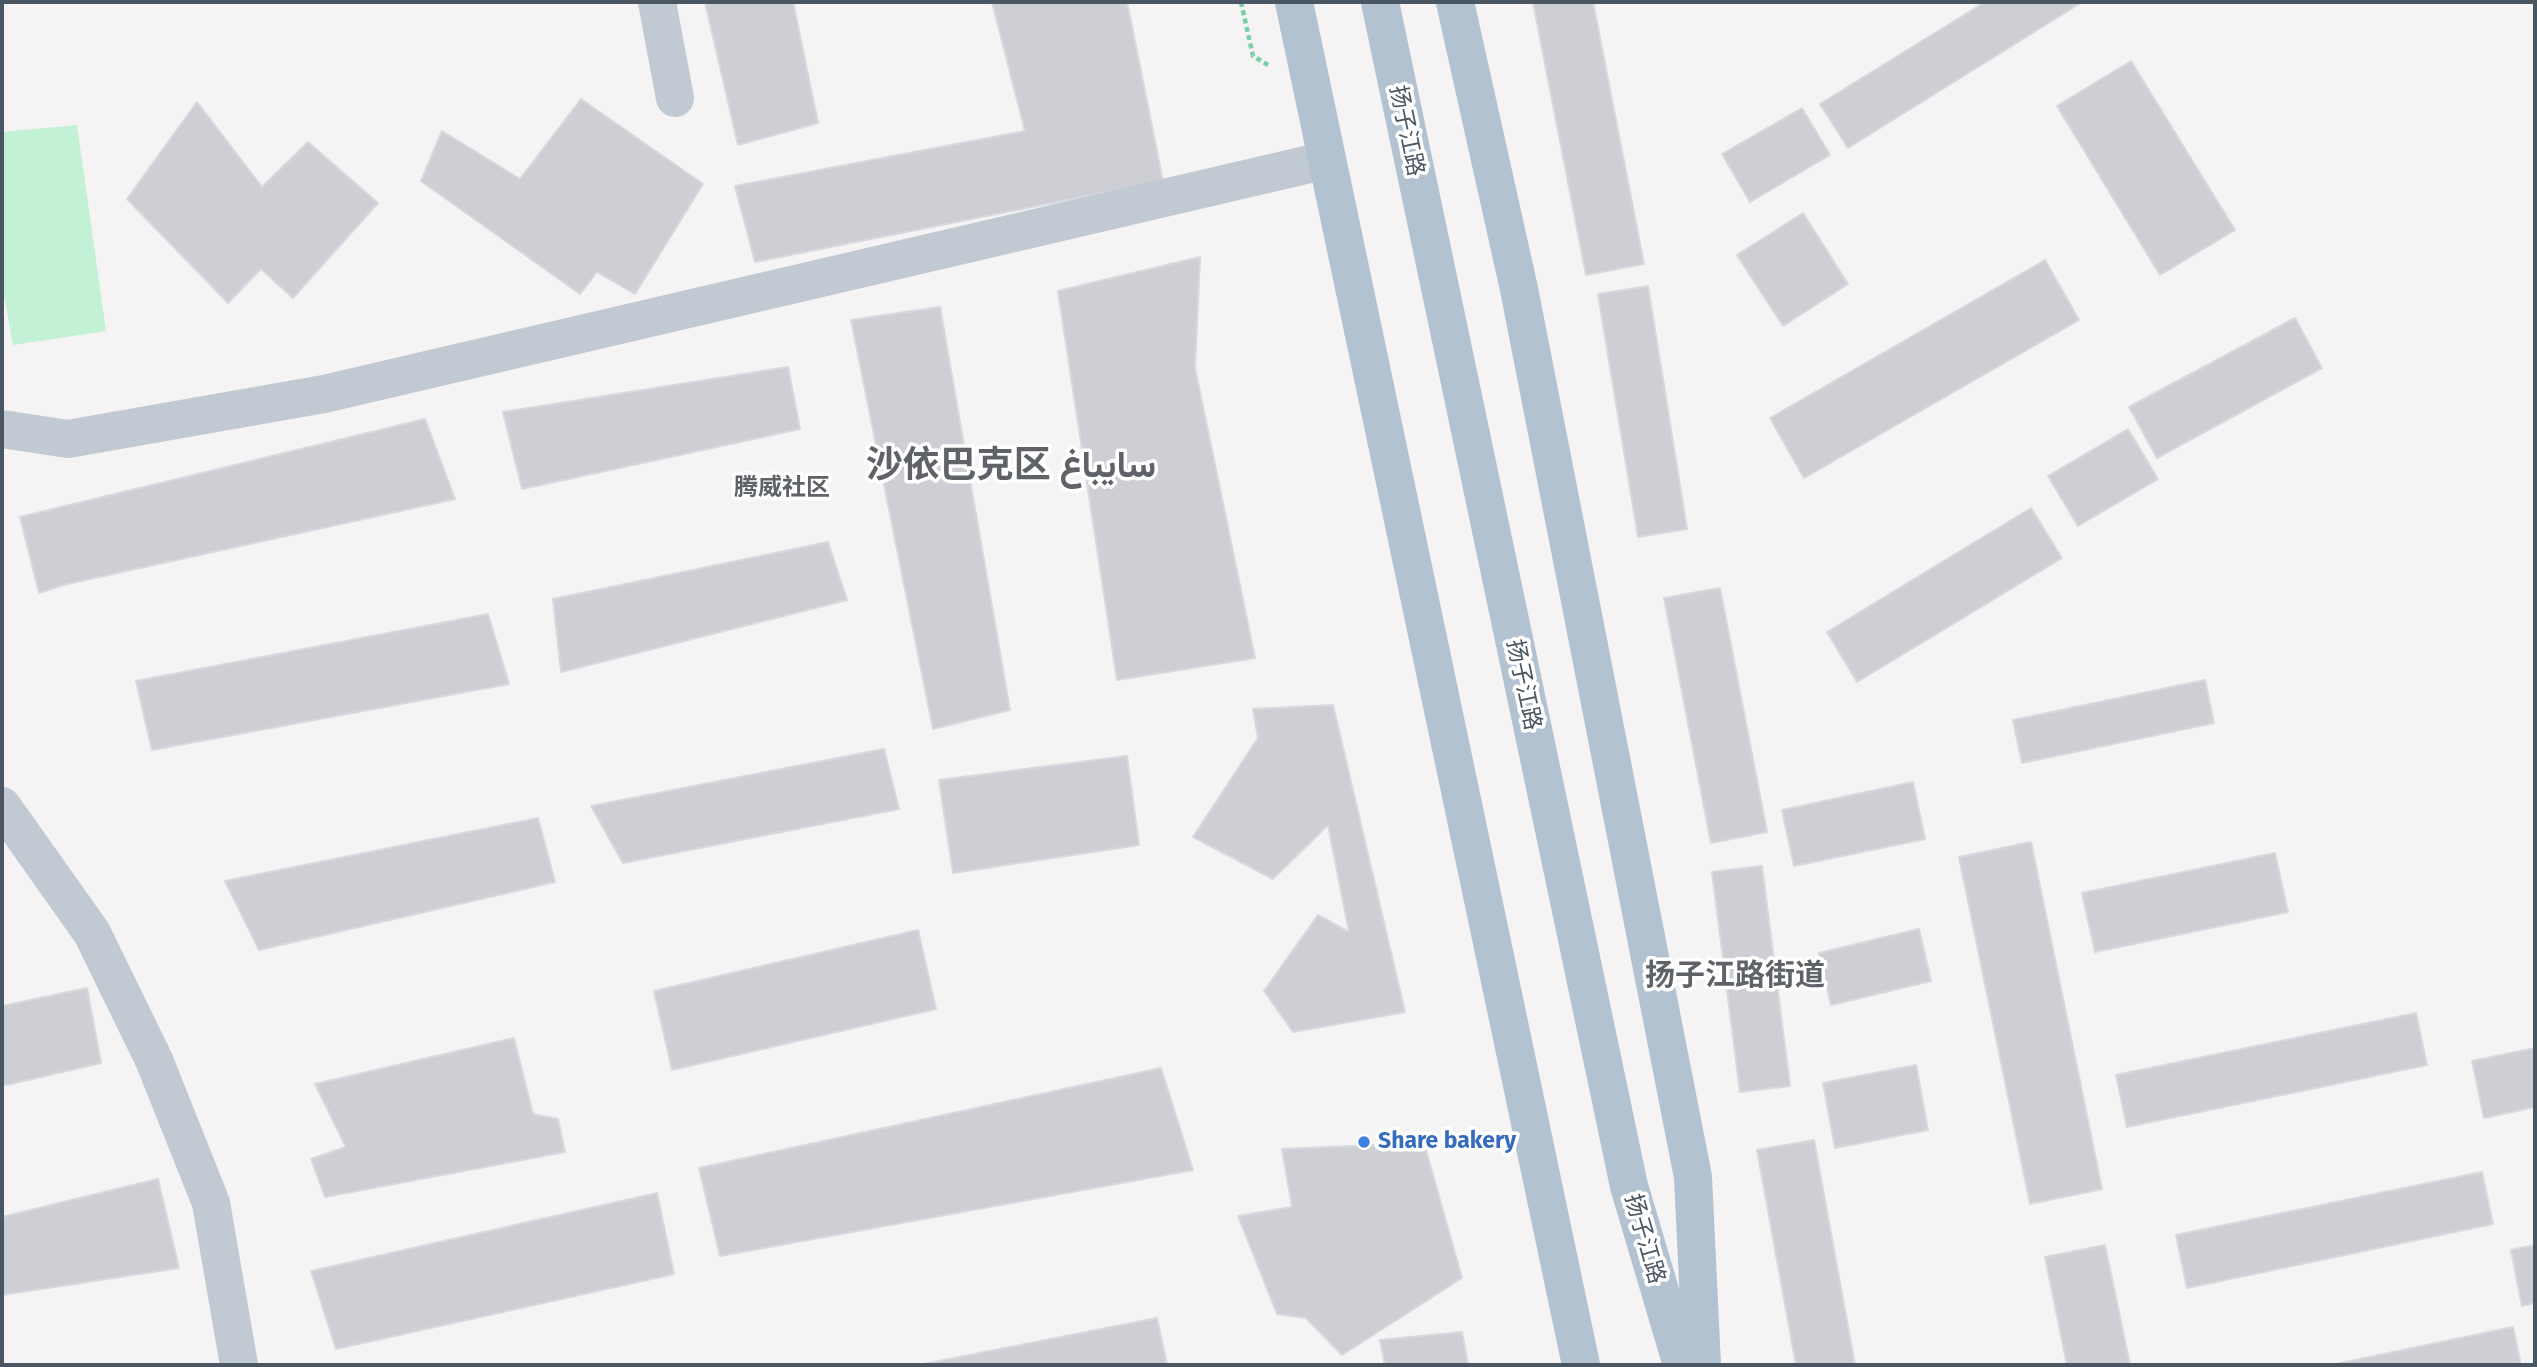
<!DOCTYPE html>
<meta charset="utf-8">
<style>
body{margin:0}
#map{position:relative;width:2537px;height:1367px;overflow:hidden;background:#f5f3f3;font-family:"Fira Sans",sans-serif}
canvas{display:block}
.frame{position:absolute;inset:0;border:4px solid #4a5661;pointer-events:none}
</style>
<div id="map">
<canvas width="2537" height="1367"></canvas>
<div class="frame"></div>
</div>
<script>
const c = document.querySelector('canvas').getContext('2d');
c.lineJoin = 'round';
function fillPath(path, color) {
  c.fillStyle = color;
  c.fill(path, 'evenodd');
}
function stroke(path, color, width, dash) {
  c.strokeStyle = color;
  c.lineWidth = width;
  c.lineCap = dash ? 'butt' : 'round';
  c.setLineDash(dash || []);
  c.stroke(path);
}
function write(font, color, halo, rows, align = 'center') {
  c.font = font + ' "Fira Sans",Vazirmatn,"Noto Sans SC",sans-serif';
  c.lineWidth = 7;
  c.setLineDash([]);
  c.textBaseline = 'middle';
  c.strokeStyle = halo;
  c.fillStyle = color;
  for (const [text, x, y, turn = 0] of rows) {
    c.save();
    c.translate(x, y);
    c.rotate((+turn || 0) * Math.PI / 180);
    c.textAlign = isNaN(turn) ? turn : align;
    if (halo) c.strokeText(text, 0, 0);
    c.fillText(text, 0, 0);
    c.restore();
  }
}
const green = new Path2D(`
 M 77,125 L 106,331 L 13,345 L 2,284 L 2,132 Z`);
const building = new Path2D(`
 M 705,2 L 793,2 L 818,123 L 738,145 Z
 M 992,2 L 1127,2 L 1163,181 L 755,262 L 735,186 L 1025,131 Z
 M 1533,2 L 1593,2 L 1644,264 L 1586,275 Z
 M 1985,2 L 2077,2 L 2079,4 L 1848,148 L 1820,104 Z
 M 2131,61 L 2235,230 L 2160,275 L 2057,106 Z
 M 581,99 L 703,184 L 635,294 L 597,272 L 580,294 L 421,181 L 442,131 L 520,179 Z
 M 197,102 L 262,187 L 308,142 L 378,203 L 293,298 L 261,269 L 228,303 L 127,199 Z
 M 1802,108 L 1830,155 L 1750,202 L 1722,154 Z
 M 1803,213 L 1848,284 L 1783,326 L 1737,255 Z
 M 1200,257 L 1195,368 L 1255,658 L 1117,680 L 1058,291 Z
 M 2045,260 L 2079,320 L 1804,478 L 1770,418 Z
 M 1648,286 L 1687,529 L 1638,537 L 1598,294 Z
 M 940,307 L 1010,710 L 933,729 L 851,320 Z
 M 2295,318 L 2322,368 L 2157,458 L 2129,407 Z
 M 788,367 L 800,429 L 522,489 L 503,412 Z
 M 425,419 L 455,499 L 67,584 L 39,593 L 20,517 Z
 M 2128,429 L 2158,479 L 2078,526 L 2048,476 Z
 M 2031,508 L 2062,558 L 1857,682 L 1827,632 Z
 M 828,542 L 847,600 L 561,672 L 553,599 Z
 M 1720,588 L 1767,832 L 1711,843 L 1664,598 Z
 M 488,614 L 509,684 L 152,750 L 136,681 Z
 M 2205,680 L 2214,723 L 2022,763 L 2013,720 Z
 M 1333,705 L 1405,1012 L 1293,1032 L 1264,991 L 1318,915 L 1349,932 L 1328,825 L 1273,879 L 1193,837 L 1258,738 L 1253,709 Z
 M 884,749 L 899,809 L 623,863 L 591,806 Z
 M 1127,756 L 1139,845 L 953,873 L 939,780 Z
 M 1913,782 L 1925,839 L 1794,866 L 1782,810 Z
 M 538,818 L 555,882 L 259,950 L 225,881 Z
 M 2031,842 L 2102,1189 L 2030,1204 L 1959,857 Z
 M 2275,853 L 2288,912 L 2095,952 L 2082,893 Z
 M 1762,866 L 1790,1086 L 1740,1092 L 1712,872 Z
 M 1919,929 L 1931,981 L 1831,1005 L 1819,953 Z
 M 918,930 L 936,1009 L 672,1070 L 654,991 Z
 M 87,988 L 101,1063 L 2,1086 L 2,1006 Z
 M 2416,1013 L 2427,1065 L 2127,1127 L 2116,1075 Z
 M 514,1038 L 533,1114 L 558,1119 L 565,1152 L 325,1197 L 311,1159 L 346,1147 L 315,1084 Z
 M 2535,1048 L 2535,1107 L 2484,1118 L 2472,1061 Z
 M 1916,1065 L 1928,1130 L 1835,1148 L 1823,1083 Z
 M 1161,1068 L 1193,1170 L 720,1256 L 699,1168 Z
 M 1814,1140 L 1855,1365 L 1796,1365 L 1757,1150 Z
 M 1424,1143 L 1462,1278 L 1342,1355 L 1306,1318 L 1277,1314 L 1238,1216 L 1292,1207 L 1282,1149 Z
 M 2482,1172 L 2493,1224 L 2187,1288 L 2176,1235 Z
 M 158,1179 L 179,1268 L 2,1295 L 2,1217 Z
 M 657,1193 L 674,1274 L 336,1349 L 311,1271 Z
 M 2105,1245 L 2130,1365 L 2067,1365 L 2045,1257 Z
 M 2535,1245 L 2535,1303 L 2522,1306 L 2511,1250 Z
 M 1157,1318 L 1167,1365 L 919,1365 Z
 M 2513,1327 L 2521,1365 L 2331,1365 Z
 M 1462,1332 L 1468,1365 L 1385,1365 L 1380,1340 Z`);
const path = new Path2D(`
 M 1241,2 L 1253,56 L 1268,65`);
const minor = new Path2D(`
 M 657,2 L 675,98
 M 2,429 L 68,439 L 324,394 L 1327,160
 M 2,806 L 92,933 L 154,1060 L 211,1203 L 239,1365`);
const major = new Path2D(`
 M 1294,2 L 1581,1365
 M 1380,2 L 1629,1186 L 1682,1365
 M 1455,2 L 1519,289 L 1693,1177 L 1702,1365`);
const markers = [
 [1364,1142,7,"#3f7fe0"]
];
const streetNames = [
 ["扬子江路",1406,131,78],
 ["扬子江路",1523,685,78],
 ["扬子江路",1644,1239,74]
];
const shopNames = [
 ["Share bakery",1378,1142]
];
const neighbourhoodNames = [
 ["腾威社区",782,488]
];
const districtNames = [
 ["扬子江路街道",1735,977]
];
const townNames = [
 ["沙依巴克区 سايباغ",1011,467]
];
fillPath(green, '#c3f1d5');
fillPath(building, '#cdcfd5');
stroke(building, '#d7d9de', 2);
stroke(path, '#7ad0a6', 4.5, [5, 3.5]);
stroke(minor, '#c1cad2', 38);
stroke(major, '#b3c2d1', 38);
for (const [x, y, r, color] of markers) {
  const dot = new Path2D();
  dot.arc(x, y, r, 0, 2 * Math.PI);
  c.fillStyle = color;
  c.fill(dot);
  stroke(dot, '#fff', 2.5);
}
write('23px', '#4a5661', '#fff', streetNames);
write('bold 23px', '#366cbe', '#fff', shopNames, 'left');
write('bold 24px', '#5f6368', '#fff', neighbourhoodNames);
write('bold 30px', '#5f6368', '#fff', districtNames);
write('bold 37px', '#5f6368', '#fff', townNames);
</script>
